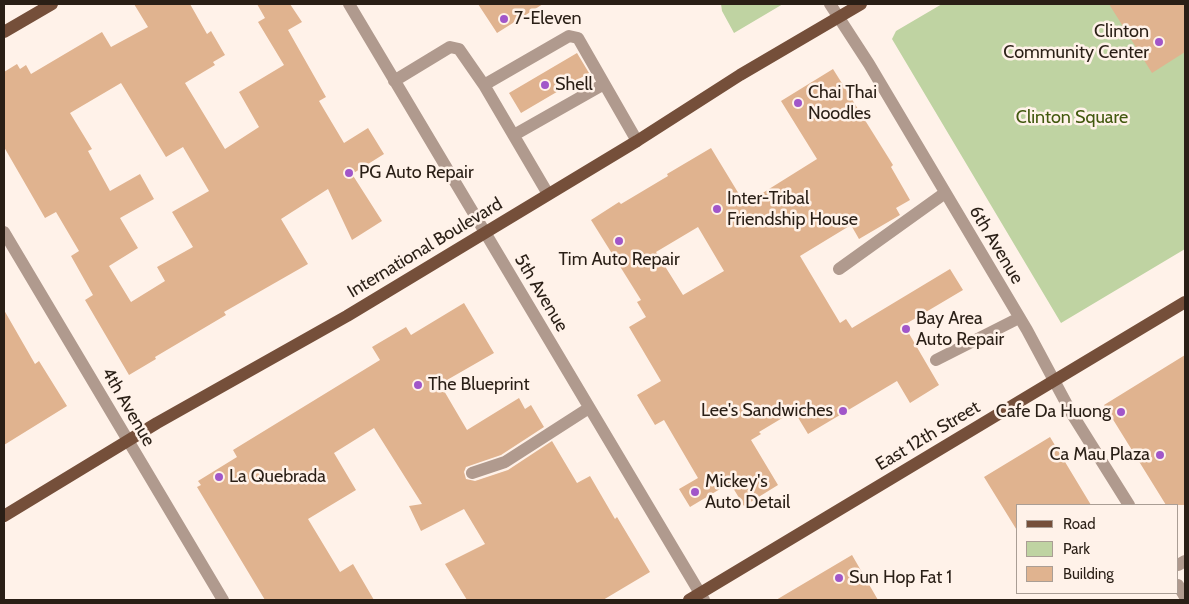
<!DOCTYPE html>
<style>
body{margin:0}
#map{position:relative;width:1189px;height:604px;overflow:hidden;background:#fff2e9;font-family:Cabin,sans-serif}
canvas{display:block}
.frame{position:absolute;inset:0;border:5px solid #2a1f16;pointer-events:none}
.legend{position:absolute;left:1016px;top:504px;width:162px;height:90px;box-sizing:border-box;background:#fff2e9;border:1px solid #aa9e95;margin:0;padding:6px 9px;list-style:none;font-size:15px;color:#2a1f16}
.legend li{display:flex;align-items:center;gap:10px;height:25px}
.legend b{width:25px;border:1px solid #aa9e95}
</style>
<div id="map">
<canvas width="1189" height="604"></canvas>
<div class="frame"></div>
<ul class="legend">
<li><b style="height:6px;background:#754f3a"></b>Road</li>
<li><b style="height:14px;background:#bfd3a2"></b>Park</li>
<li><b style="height:14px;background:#e0b38f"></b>Building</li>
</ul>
</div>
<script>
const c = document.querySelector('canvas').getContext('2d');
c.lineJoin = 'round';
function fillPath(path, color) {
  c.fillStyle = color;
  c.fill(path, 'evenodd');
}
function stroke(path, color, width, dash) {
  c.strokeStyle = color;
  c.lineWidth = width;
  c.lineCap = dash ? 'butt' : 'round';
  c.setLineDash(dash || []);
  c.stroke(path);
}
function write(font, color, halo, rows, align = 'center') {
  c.font = font + ' Cabin,sans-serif';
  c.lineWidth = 5;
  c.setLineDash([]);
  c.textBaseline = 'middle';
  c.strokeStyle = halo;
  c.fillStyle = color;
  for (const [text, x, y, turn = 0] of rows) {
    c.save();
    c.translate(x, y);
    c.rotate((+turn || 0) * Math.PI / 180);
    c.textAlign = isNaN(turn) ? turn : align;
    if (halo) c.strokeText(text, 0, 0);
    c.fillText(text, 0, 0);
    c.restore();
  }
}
const green = new Path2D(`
 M 721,4 L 783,4 L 734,33 L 722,11 Z
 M 942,4 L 1185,4 L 1185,249 L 1061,323 L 892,39 L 896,31 Z`);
const building = new Path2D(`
 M 134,4 L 190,4 L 207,34 L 211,31 L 225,55 L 213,62 L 215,65 L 185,83 L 225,149 L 259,127 L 239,92 L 284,65 L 258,22 L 265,18 L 257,4 L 290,4 L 302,22 L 288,30 L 326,97 L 319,101 L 344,143 L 368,128 L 384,154 L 352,174 L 382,221 L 352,240 L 328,189 L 281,219 L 308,264 L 224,312 L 226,315 L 155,357 L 156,359 L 129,375 L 85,300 L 93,295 L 71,256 L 79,251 L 56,212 L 45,218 L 4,147 L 4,72 L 17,64 L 20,69 L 26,65 L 31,74 L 102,32 L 111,47 L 148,27 ZM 121,83 L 166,157 L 183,147 L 209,191 L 172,212 L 193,247 L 157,267 L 165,281 L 131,302 L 109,266 L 138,248 L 120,218 L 154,199 L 140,174 L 110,191 L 88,151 L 92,149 L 70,113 Z
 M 478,4 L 543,4 L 497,33 Z
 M 1109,4 L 1185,4 L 1185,52 L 1152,73 Z
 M 577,53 L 589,73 L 521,113 L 509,93 Z
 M 833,69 L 893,165 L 891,167 L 910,200 L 896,208 L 900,215 L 859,239 L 851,225 L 800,256 L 840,323 L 846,319 L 852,328 L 950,269 L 963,290 L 904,325 L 939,385 L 910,403 L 897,381 L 808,434 L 794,411 L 759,432 L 761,434 L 751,440 L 778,485 L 744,506 L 730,483 L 690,507 L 679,489 L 698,478 L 664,420 L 655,425 L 637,395 L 661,381 L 629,327 L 646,317 L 637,302 L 641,300 L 591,220 L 619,202 L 621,204 L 668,176 L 667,174 L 711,148 L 745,204 L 817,159 L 781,101 ZM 698,227 L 724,271 L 683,295 L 656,252 Z
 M 464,303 L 494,353 L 440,384 L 467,430 L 519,398 L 525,409 L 531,405 L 544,427 L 501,455 L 466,467 L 464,472 L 466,479 L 475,481 L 508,470 L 552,441 L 577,483 L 590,476 L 615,519 L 617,517 L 650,572 L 603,600 L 467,600 L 445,564 L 485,544 L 464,509 L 421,531 L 409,506 L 422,504 L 374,428 L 334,453 L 356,490 L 308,519 L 340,572 L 353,564 L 374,600 L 265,600 L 197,487 L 201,485 L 198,481 L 237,457 L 233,450 L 380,360 L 372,347 L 406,327 L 411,335 Z
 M 4,310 L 35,364 L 39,361 L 67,406 L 4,445 Z
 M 1185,355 L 1185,505 L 1166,505 L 1104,405 Z
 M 1050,437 L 1091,505 L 1018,505 L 1018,532 L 984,477 Z
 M 852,555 L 878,600 L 776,600 Z`);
const minor = new Path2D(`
 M 349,4 L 704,600
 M 830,4 L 869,64 L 1027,330 L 1072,414 L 1129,505
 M 394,81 L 450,47 L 459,49 L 484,85 L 548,194
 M 484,85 L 569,36 L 578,38 L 637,141
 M 514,135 L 604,84
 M 4,232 L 223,600
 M 839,269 L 945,193
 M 936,360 L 1019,318
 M 472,473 L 505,462 L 589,408
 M 1178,565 L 1185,561
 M 1178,585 L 1185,597`);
const major = new Path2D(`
 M 4,32 L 52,4
 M 4,516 L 157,423 L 347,316 L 637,141 L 740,75 L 861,4
 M 689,600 L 1185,302`);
const markers = [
 [504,19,5,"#a156c9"],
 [1159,42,5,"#a156c9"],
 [545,85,5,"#a156c9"],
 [798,103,5,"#a156c9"],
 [349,173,5,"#a156c9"],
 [717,209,5,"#a156c9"],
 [619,241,5,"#a156c9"],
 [906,329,5,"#a156c9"],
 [418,385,5,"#a156c9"],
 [843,411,5,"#a156c9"],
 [1121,412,5,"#a156c9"],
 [1160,455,5,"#a156c9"],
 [219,477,5,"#a156c9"],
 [695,492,5,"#a156c9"],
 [839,578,5,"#a156c9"]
];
const poiNames = [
 ["7-Eleven",514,19],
 ["Clinton",1149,32,"right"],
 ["Community Center",1149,53,"right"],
 ["Shell",555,85],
 ["Chai Thai",808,93],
 ["Noodles",808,114],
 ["PG Auto Repair",359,173],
 ["Inter-Tribal",727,199],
 ["Friendship House",727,220],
 ["Tim Auto Repair",619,260,"center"],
 ["Bay Area",916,319],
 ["Auto Repair",916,340],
 ["The Blueprint",428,385],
 ["Lee's Sandwiches",833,411,"right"],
 ["Cafe Da Huong",1111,412,"right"],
 ["Ca Mau Plaza",1150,455,"right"],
 ["La Quebrada",229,477],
 ["Mickey's",705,482],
 ["Auto Detail",705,503],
 ["Sun Hop Fat 1",849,578]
];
const parkNames = [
 ["Clinton Square",1072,118]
];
const streetNames = [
 ["6th Avenue",996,245,59],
 ["International Boulevard",425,248,-31],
 ["5th Avenue",541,293,59],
 ["4th Avenue",128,407,60],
 ["East 12th Street",928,436,-31]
];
fillPath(green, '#bfd3a2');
fillPath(building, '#e0b38f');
stroke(minor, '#b09a8e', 12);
stroke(major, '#754f3a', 12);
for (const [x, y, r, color] of markers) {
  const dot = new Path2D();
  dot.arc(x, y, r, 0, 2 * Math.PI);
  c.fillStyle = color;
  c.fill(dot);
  stroke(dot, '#fff2e9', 2);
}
write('18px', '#2a1f16', '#fff2e9', poiNames, 'left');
write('18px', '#42590f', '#fff2e9', parkNames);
write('18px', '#2a1f16', '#fff2e9', streetNames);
</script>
